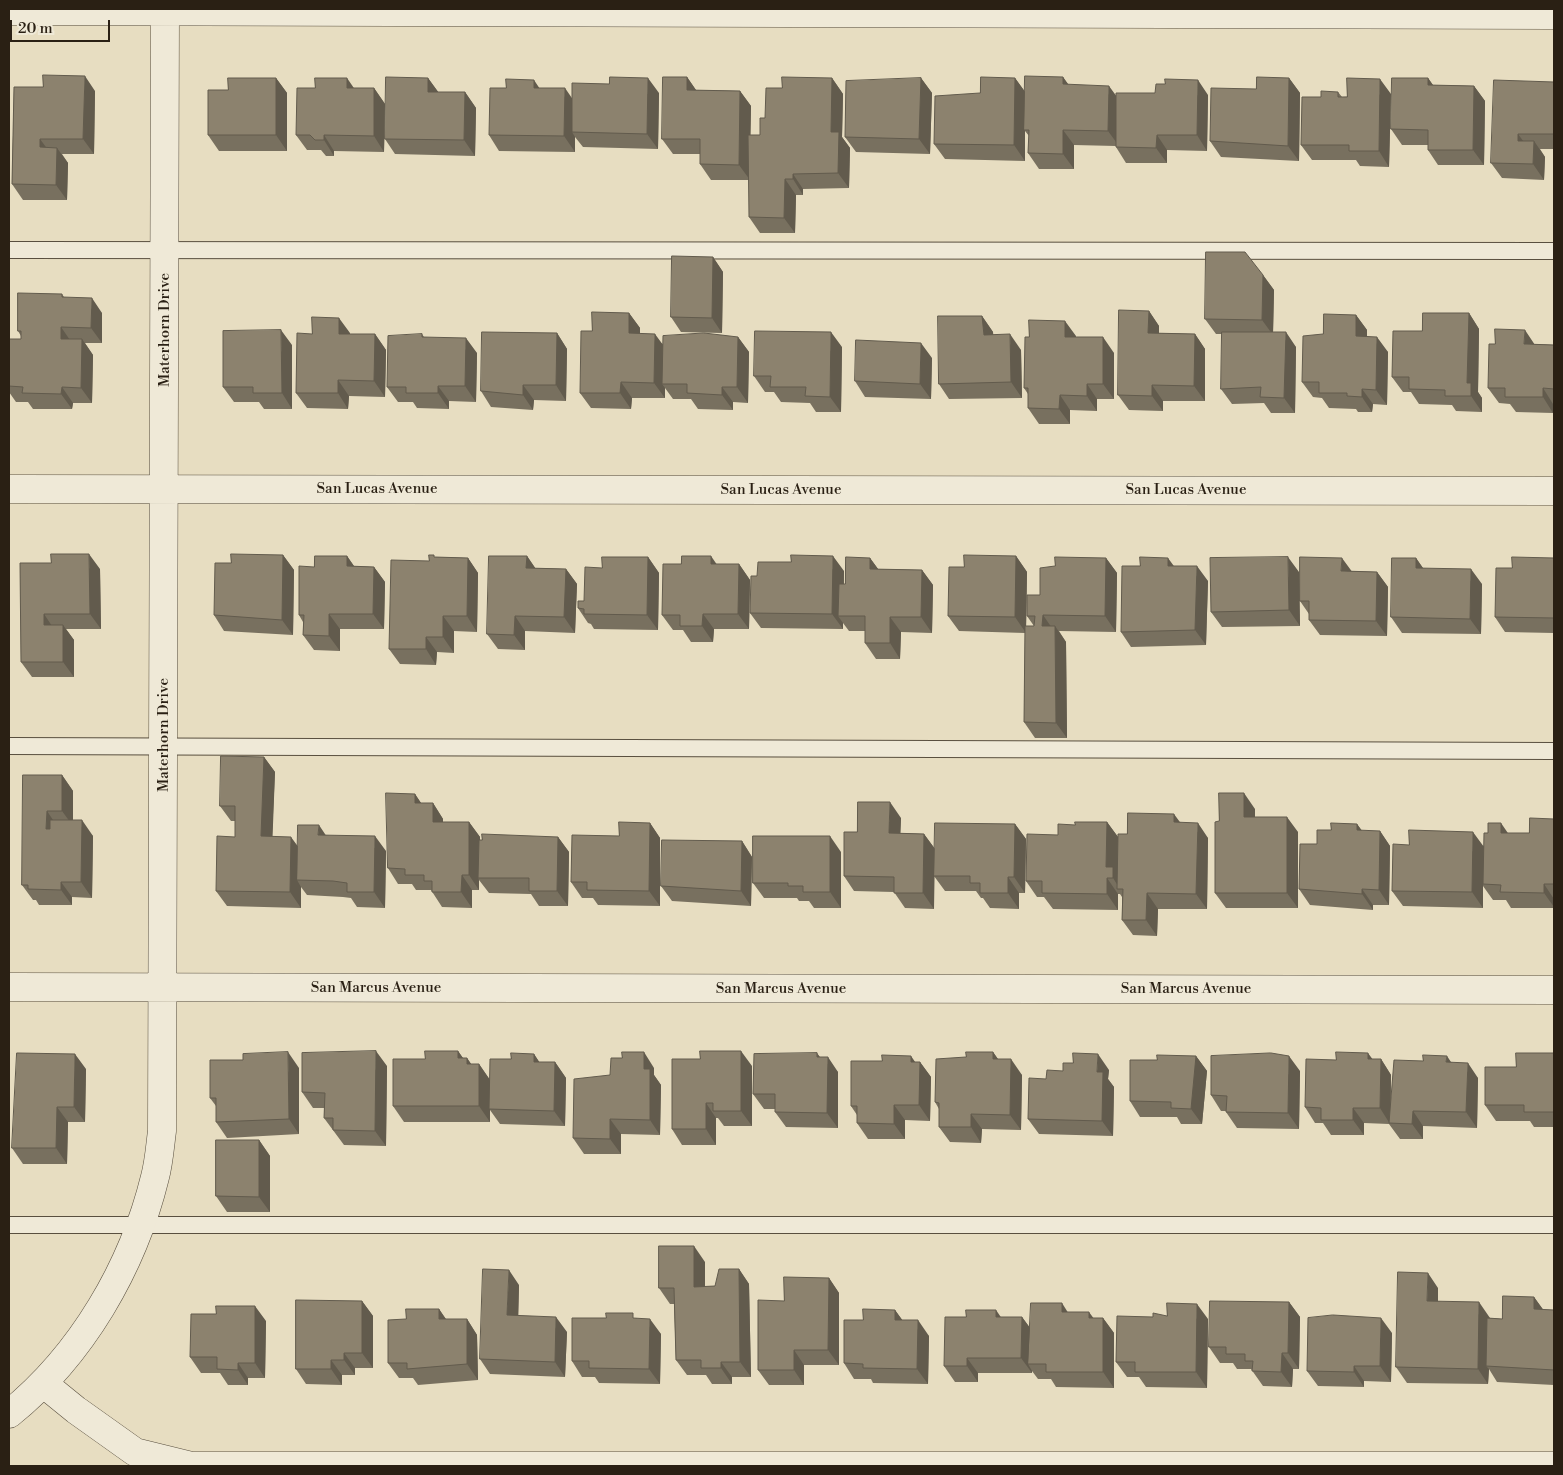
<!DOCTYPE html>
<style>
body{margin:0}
#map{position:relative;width:1563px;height:1475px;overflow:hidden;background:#e7ddc1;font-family:"Libre Bodoni",serif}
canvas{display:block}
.frame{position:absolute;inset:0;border:10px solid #2a2014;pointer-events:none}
.scale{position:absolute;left:10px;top:20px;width:100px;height:22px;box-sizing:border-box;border:2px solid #2a2014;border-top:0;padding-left:6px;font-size:15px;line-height:18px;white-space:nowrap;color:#2a2014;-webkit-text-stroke:4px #efe9d7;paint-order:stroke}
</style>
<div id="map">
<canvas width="1563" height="1475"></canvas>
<div class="frame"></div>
<div class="scale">20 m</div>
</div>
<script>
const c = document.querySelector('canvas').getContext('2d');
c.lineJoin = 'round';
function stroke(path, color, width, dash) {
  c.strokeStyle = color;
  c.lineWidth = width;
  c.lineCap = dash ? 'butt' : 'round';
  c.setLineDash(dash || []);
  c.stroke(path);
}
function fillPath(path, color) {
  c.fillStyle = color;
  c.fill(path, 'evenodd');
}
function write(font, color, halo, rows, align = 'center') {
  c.font = font + ' "Libre Bodoni",serif';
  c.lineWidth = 4;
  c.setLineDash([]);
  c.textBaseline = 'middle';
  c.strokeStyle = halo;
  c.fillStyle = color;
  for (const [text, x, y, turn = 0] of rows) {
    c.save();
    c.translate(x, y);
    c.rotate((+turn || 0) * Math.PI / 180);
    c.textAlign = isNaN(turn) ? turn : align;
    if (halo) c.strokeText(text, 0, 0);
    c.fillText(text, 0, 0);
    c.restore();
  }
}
const lane = new Path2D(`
 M 9,250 L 1554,251
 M 9,746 L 1554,751
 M 9,1225 L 1554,1225`);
const street = new Path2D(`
 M 9,11 L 1554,15
 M 9,489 L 1554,491
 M 9,987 L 1554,990
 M 44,1384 L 76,1410 L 135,1452 L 192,1466 L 1554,1466
 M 9,1414 C 82,1355 133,1267 155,1177 C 159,1162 160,1146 162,1131 L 165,9`);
const wall = new Path2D(`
 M 687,77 L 696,90 L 740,91 L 751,106 L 750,135 L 760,135 L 765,118 L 782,88 L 832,78 L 843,94 L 842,137 L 850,148 L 849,188 L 803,189 L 803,195 L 796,195 L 795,233 L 760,233 L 749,217 L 749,180 L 711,180 L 700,164 L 700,154 L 673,154 L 662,139 Z
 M 1063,77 L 1068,85 L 1116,96 L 1208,95 L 1207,151 L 1167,150 L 1167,163 L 1126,163 L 1116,147 L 1116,146 L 1074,145 L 1074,169 L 1039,169 L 1028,153 L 1029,136 L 1025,131 L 1025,161 L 945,159 L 934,144 L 980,93 L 1015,78 L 1025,92 Z
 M 276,78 L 287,93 L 287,151 L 219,151 L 208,135 L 228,90 Z
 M 428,78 L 438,92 L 465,92 L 476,108 L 475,156 L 395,154 L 385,139 Z
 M 921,78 L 932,93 L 930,154 L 856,152 L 845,137 Z
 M 1289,78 L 1300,93 L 1299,161 L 1221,157 L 1210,141 L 1256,89 Z
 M 1428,78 L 1433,85 L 1474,86 L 1485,101 L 1484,165 L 1438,165 L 1428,150 L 1428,145 L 1402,145 L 1391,129 Z
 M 1554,82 L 1554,149 L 1540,149 L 1545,157 L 1544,180 L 1502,178 L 1491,163 Z
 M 14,87 L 95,91 L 94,154 L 62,154 L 68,163 L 67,200 L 23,200 L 12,184 Z
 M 354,88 L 374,88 L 385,104 L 384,152 L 334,151 L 334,156 L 326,156 L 321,150 L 307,150 L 296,135 Z
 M 506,88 L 540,88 L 572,99 L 659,93 L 658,149 L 583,147 L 575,137 L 575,152 L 499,151 L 489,135 Z
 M 1338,92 L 1342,97 L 1391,94 L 1389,167 L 1360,166 L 1356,160 L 1312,160 L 1301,145 L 1321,97 Z
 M 713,257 L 723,272 L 722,333 L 681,332 L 671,317 Z
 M 1263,275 L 1274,290 L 1273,332 L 1296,347 L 1295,413 L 1271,413 L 1264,403 L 1232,404 L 1221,389 L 1222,334 L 1216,334 L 1205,319 Z
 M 62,294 L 64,297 L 102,313 L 102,343 L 85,343 L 93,355 L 92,403 L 73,403 L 72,409 L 33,409 L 28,402 L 16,402 L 9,392 L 9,339 L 21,339 L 21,336 L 18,331 Z
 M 1149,311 L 1159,326 L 1159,333 L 1195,334 L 1205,349 L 1205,401 L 1163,401 L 1163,411 L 1129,410 L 1118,395 Z
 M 629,313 L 640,328 L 640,334 L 663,344 L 738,337 L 749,352 L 748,403 L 733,402 L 733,410 L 698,409 L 691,399 L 673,399 L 665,388 L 665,398 L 632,398 L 631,409 L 591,408 L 580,393 L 592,331 Z
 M 1469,313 L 1479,329 L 1478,392 L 1482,398 L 1482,412 L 1456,411 L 1452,405 L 1419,404 L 1411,392 L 1403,392 L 1392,377 L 1422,331 Z
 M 1356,315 L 1367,330 L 1367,336 L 1388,352 L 1387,405 L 1373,404 L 1372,412 L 1358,412 L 1356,409 L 1329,408 L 1322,398 L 1313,397 L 1302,382 L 1323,334 Z
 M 982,316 L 993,332 L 993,335 L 1021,350 L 1022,398 L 949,399 L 939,384 Z
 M 350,333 L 350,334 L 375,334 L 386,350 L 385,397 L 349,396 L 348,409 L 307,408 L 296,393 L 312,334 Z
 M 557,333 L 567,349 L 566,401 L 534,400 L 533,410 L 491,407 L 481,391 Z
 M 422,334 L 424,337 L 477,353 L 476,402 L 449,401 L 449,409 L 417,408 L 413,402 L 398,402 L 387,387 Z
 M 1076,336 L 1076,337 L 1114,353 L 1114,399 L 1097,399 L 1097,411 L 1070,410 L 1070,424 L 1039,424 L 1028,408 L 1028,394 L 1024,388 L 1029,337 Z
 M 1535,344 L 1554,345 L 1554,404 L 1553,404 L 1553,413 L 1516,412 L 1510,404 L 1499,403 L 1488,388 Z
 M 292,345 L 292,409 L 264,409 L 259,402 L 234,402 L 223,387 Z
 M 842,347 L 841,412 L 816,412 L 810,403 L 781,402 L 774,392 L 765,392 L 754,376 Z
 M 932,358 L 931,399 L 865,397 L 855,381 Z
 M 283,555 L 294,570 L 293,635 L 224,631 L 214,615 Z
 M 347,556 L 354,566 L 374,567 L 385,582 L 384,629 L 340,629 L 340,651 L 314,650 L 303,635 L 303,622 L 299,615 L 314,567 Z
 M 527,556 L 535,568 L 566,569 L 577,584 L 575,633 L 525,631 L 525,650 L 498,649 L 487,634 Z
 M 1016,556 L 1027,572 L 1026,626 L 1034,626 L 1027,616 L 1040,595 L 1106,558 L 1117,573 L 1116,632 L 1059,631 L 1066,642 L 1067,738 L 1035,738 L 1024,722 L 1025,633 L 959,631 L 948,616 L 964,567 Z
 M 436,557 L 468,558 L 478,573 L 477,632 L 454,631 L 454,653 L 437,652 L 436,665 L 400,664 L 389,649 L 429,561 Z
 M 648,557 L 659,573 L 658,630 L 594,629 L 591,624 L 588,623 L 578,608 L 584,601 L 602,568 Z
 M 870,558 L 878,569 L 922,570 L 933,585 L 932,633 L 901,632 L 900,659 L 876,659 L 865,643 L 865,631 L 849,631 L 843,623 L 843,629 L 761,628 L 750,613 L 757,576 L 791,562 L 844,571 L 844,584 L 845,584 Z
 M 1416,558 L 1423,568 L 1482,584 L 1481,634 L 1402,633 L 1391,617 Z
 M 1554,558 L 1554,633 L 1505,632 L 1495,617 L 1512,568 Z
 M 20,563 L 100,569 L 101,629 L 66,629 L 74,640 L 74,677 L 32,677 L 21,662 Z
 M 717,564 L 739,564 L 750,580 L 749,629 L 714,629 L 713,642 L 691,642 L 683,630 L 673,630 L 662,615 Z
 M 1140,566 L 1174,566 L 1208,581 L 1206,645 L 1131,647 L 1121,632 Z
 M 1351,571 L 1377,572 L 1388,587 L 1387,636 L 1320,635 L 1309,620 L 1309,614 L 1300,601 Z
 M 1299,572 L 1300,626 L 1222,627 L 1211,612 Z
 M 264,757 L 275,772 L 272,836 L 297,846 L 326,835 L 386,851 L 385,908 L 357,907 L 351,898 L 343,897 L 307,895 L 301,887 L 301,908 L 227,906 L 216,891 L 235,837 L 235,821 L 231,821 L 220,806 Z
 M 23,775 L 62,775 L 73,791 L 73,820 L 93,836 L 92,898 L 72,897 L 72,905 L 39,905 L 36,900 L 33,900 L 22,885 Z
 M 415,794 L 421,803 L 433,803 L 443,819 L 443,822 L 469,822 L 480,837 L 480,840 L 558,837 L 569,852 L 568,906 L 539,906 L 531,894 L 489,893 L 479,880 L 479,890 L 472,890 L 472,908 L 442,907 L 431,890 L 416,890 L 412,884 L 398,884 L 388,868 Z
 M 1255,809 L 1255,817 L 1298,832 L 1298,908 L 1226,908 L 1215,893 L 1219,821 Z
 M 901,818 L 900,833 L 924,834 L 935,849 L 1015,824 L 1026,839 L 1025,893 L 1019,893 L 1019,909 L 990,908 L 983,898 L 981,898 L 976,891 L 945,891 L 934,876 L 934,909 L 905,908 L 894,892 L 854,891 L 844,876 L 857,832 Z
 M 1554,819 L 1554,908 L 1511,908 L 1506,900 L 1493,900 L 1483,886 L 1483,908 L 1403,906 L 1392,891 L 1483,846 L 1508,833 L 1529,833 Z
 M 1107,822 L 1118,837 L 1127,834 L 1180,822 L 1208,838 L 1207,909 L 1158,909 L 1157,936 L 1133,935 L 1122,920 L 1122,897 L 1120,894 L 1118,894 L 1118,910 L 1053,909 L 1044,897 L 1037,897 L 1026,881 L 1058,835 L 1075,825 Z
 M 650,823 L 660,838 L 660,906 L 598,905 L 593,898 L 582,898 L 571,882 L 619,836 Z
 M 1357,824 L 1362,831 L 1380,831 L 1390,846 L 1389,905 L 1373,905 L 1373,910 L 1310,905 L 1299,889 L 1317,844 L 1331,830 Z
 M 742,841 L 752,857 L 751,906 L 672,901 L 661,886 Z
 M 841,852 L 841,908 L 814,908 L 809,901 L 799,901 L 797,898 L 764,898 L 753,883 Z
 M 458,1051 L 463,1058 L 467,1058 L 471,1064 L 479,1064 L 490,1080 L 511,1059 L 534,1054 L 539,1062 L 555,1062 L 566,1078 L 565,1126 L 500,1124 L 490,1110 L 490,1122 L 404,1122 L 393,1106 L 425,1059 Z
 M 993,1052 L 998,1059 L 1022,1075 L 1021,1130 L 982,1129 L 981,1143 L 950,1142 L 939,1127 L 939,1109 L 935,1102 L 966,1057 Z
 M 817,1053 L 819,1057 L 838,1072 L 838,1128 L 786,1127 L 775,1112 L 775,1109 L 764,1109 L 753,1094 Z
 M 1554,1053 L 1554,1127 L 1534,1127 L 1530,1121 L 1496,1121 L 1485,1105 L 1516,1067 Z
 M 1196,1056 L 1207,1071 L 1202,1124 L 1181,1124 L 1177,1117 L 1140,1117 L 1130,1101 L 1157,1060 Z
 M 1381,1059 L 1391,1075 L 1391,1100 L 1451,1062 L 1478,1078 L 1477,1128 L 1423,1126 L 1423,1139 L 1400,1139 L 1389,1124 L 1364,1123 L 1364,1135 L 1331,1135 L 1323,1123 L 1315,1123 L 1305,1107 L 1336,1060 Z
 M 915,1062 L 920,1062 L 931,1077 L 930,1121 L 905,1120 L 905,1139 L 868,1139 L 857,1123 L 857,1115 L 851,1106 Z
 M 387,1066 L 386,1146 L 344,1145 L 324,1118 L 324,1108 L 313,1108 L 302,1092 Z
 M 752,1066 L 752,1126 L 724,1126 L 718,1118 L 716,1118 L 716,1145 L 682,1145 L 672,1129 Z
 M 299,1068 L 299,1134 L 227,1138 L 216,1122 L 216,1106 L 210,1098 Z
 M 654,1068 L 654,1075 L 661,1085 L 660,1135 L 621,1134 L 621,1154 L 584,1154 L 573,1138 L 610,1075 Z
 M 86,1069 L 85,1122 L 68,1122 L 67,1164 L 23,1164 L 12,1148 Z
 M 1109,1070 L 1108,1079 L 1114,1087 L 1113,1136 L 1039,1134 L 1028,1119 L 1046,1079 L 1063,1071 Z
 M 1300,1071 L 1299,1129 L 1237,1128 L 1226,1112 L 1226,1111 L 1221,1111 L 1211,1095 Z
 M 259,1140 L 270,1156 L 270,1212 L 227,1212 L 216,1196 Z
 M 705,1262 L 705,1287 L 715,1286 L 739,1269 L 749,1284 L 751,1377 L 732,1377 L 732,1384 L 712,1384 L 706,1375 L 687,1375 L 676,1360 L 674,1304 L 670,1304 L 659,1288 Z
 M 829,1278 L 839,1293 L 839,1365 L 804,1365 L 804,1385 L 769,1385 L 758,1370 L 784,1301 Z
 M 519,1285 L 518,1315 L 567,1332 L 565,1377 L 490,1374 L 480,1359 Z
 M 1438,1288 L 1438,1301 L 1490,1318 L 1502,1319 L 1534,1297 L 1543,1310 L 1554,1310 L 1554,1385 L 1497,1382 L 1489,1369 L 1488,1384 L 1407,1383 L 1396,1367 Z
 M 362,1301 L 373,1316 L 373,1368 L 355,1368 L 355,1375 L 342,1375 L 342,1385 L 306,1384 L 296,1369 Z
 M 1289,1302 L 1300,1317 L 1299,1369 L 1293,1369 L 1292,1387 L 1263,1386 L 1251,1369 L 1237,1369 L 1233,1363 L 1220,1363 L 1209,1347 Z
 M 439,1309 L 446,1319 L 467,1319 L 477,1335 L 478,1380 L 418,1385 L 413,1378 L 399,1378 L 388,1363 L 406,1319 Z
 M 895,1310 L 902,1320 L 929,1336 L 928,1384 L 873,1383 L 871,1379 L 854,1379 L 844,1363 L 863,1320 Z
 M 1067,1312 L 1093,1318 L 1103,1318 L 1114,1333 L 1114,1388 L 1056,1387 L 1051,1379 L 1038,1379 L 1032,1371 L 1032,1373 L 978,1373 L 978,1382 L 955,1382 L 944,1366 L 1001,1317 L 1022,1317 L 1030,1328 Z
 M 1153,1317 L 1208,1319 L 1207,1388 L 1146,1387 L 1139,1377 L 1127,1377 L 1116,1362 Z
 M 636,1318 L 661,1334 L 660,1384 L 599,1383 L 595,1377 L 582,1377 L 572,1361 Z
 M 266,1321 L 265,1378 L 248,1378 L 248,1385 L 228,1385 L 220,1373 L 201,1373 L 190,1357 Z
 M 1392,1333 L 1391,1382 L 1364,1381 L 1364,1387 L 1318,1386 L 1307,1371 Z`);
const shadedWall = new Path2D(`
 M 85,76 L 95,91 L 94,154 L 83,139 Z
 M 687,77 L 698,93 L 687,90 Z
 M 1063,77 L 1074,92 L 1063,84 Z
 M 276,78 L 287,93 L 287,151 L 276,135 Z
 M 347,78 L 358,94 L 347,88 Z
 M 428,78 L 439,93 L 428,92 Z
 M 648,78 L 659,93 L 658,149 L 647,134 Z
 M 832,78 L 843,94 L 842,137 L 850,148 L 849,188 L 838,173 L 831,132 Z
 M 921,78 L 932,93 L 930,154 L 919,139 Z
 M 1015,78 L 1026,93 L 1024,130 L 1025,131 L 1025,161 L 1014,145 Z
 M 1289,78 L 1300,93 L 1299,161 L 1288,146 Z
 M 1428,78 L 1439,94 L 1428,85 Z
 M 1380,79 L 1391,94 L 1389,167 L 1379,151 Z
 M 534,80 L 544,95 L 534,88 Z
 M 1198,80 L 1208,95 L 1207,151 L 1197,135 Z
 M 1109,86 L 1120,101 L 1119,146 L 1108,131 Z
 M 1474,86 L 1485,101 L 1484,165 L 1473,150 Z
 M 374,88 L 385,104 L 384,152 L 374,136 Z
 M 565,88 L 576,104 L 572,132 L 575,137 L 575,152 L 564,136 Z
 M 740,91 L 751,106 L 750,180 L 739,165 Z
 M 465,92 L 476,108 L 475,156 L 464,140 Z
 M 1063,130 L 1074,145 L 1074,169 L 1063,154 Z
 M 1518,134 L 1529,149 L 1518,141 Z
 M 324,135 L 334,151 L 334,156 L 324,140 Z
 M 1157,135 L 1167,150 L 1167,163 L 1156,148 Z
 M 40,139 L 51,154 L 40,147 Z
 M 1534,141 L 1545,157 L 1544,180 L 1533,164 Z
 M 57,148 L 68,163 L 67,200 L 56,185 Z
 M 793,174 L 803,189 L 803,195 L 793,179 Z
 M 785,179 L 796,195 L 795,233 L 784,218 Z
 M 713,257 L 723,272 L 722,333 L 712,318 Z
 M 1263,275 L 1274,290 L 1273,335 L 1262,320 Z
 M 92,298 L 102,313 L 102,343 L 91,328 Z
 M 1149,311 L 1159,326 L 1159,348 L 1148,333 Z
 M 629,313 L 640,328 L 640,349 L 629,333 Z
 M 1469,313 L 1479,329 L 1478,392 L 1482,398 L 1482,412 L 1471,396 L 1467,383 Z
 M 1356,315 L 1367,330 L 1367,351 L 1356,336 Z
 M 982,316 L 993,332 L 995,350 L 984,335 Z
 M 339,318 L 350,333 L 350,349 L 339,334 Z
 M 1065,321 L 1076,336 L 1076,352 L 1065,337 Z
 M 61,327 L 72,343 L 61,339 Z
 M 281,330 L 292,345 L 292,409 L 282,393 Z
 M 1525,330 L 1535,345 L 1524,344 Z
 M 831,332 L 842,347 L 841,412 L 830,397 Z
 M 1286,332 L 1296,347 L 1295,413 L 1284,398 Z
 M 557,333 L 567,349 L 566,401 L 556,385 Z
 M 375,334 L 386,350 L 385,397 L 374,381 Z
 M 655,334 L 666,349 L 662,384 L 665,388 L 665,398 L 654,383 Z
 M 1010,334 L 1021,350 L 1022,398 L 1011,382 Z
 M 1195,334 L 1205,349 L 1205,401 L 1194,386 Z
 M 738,337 L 749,352 L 748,403 L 737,387 Z
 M 1103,337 L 1114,353 L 1114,399 L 1103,384 Z
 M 1377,337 L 1388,352 L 1387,405 L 1376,390 Z
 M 466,338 L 477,353 L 476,402 L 465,386 Z
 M 82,339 L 93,355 L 92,403 L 81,388 Z
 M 921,343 L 932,358 L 931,399 L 920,384 Z
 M 338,380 L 349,396 L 348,409 L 338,393 Z
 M 621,382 L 632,398 L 631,409 L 620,393 Z
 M 1087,384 L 1097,399 L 1097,411 L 1087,396 Z
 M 523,385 L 534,400 L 533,410 L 523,395 Z
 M 1152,385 L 1163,401 L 1163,411 L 1152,396 Z
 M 438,386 L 449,401 L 449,409 L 438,393 Z
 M 62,387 L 73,403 L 72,409 L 61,394 Z
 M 722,387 L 733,402 L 733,410 L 722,395 Z
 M 1543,388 L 1553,404 L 1553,413 L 1543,397 Z
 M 1362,389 L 1373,404 L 1372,412 L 1362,397 Z
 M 1060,395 L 1070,410 L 1070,424 L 1059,409 Z
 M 89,554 L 100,569 L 101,629 L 90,614 Z
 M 283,555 L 294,570 L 293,635 L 282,620 Z
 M 347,556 L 358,572 L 347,566 Z
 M 527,556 L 538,572 L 526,568 Z
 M 711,556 L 722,572 L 711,564 Z
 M 833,556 L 844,571 L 843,616 L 838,616 L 843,623 L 843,629 L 832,614 Z
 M 1016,556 L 1027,572 L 1026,633 L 1015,617 Z
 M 648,557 L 659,573 L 658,630 L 647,615 Z
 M 1288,557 L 1299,572 L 1300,626 L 1289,610 Z
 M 468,558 L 478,573 L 477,632 L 467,616 Z
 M 870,558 L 881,573 L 870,569 Z
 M 1106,558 L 1117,573 L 1116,632 L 1105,616 Z
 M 1168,558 L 1179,573 L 1168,566 Z
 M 1342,558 L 1353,573 L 1341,571 Z
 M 1416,558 L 1427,574 L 1416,568 Z
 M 739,564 L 750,580 L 749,629 L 738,614 Z
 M 1197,566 L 1208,581 L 1206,645 L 1195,630 Z
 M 374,567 L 385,582 L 384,629 L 373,614 Z
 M 566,569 L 577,584 L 575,633 L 564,617 Z
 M 1471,569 L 1482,584 L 1481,634 L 1470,619 Z
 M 922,570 L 933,585 L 932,633 L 921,617 Z
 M 1377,572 L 1388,587 L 1387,636 L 1376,621 Z
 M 44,614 L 54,629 L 44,625 Z
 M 329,614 L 340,629 L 340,651 L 329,636 Z
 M 703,614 L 714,629 L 713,642 L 702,626 Z
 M 1043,615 L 1054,631 L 1042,626 Z
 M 443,616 L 454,631 L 454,653 L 443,637 Z
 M 515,616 L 525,631 L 525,650 L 514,635 Z
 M 890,617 L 901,632 L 900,659 L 890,643 Z
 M 63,625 L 74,640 L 74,677 L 63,662 Z
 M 1055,626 L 1066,642 L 1067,738 L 1056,723 Z
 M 426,637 L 437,652 L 436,665 L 426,649 Z
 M 264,757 L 275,772 L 272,851 L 261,836 Z
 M 62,775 L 73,791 L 73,826 L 62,811 Z
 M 1244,793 L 1255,809 L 1255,832 L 1244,817 Z
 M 415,794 L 425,809 L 415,803 Z
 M 890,802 L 901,818 L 900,849 L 889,833 Z
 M 433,803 L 443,819 L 443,837 L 433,822 Z
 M 47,811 L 57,826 L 57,845 L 46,829 Z
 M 1174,814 L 1185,829 L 1174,822 Z
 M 1287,817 L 1298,832 L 1298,908 L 1287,893 Z
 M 82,820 L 93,836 L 92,898 L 81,882 Z
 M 469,822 L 480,837 L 480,878 L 478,878 L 479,880 L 479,890 L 469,875 Z
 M 1107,822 L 1118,837 L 1123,889 L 1120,889 L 1106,867 Z
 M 650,823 L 660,838 L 660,906 L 649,891 Z
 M 1198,823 L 1208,838 L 1207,909 L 1196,894 Z
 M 1501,823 L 1512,839 L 1501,833 Z
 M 1015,824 L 1026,839 L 1025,893 L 1014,877 Z
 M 1357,824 L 1368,839 L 1357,830 Z
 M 319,825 L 329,840 L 318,835 Z
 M 1380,831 L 1390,846 L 1389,905 L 1379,890 Z
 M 1473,832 L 1484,847 L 1483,884 L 1483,908 L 1472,892 Z
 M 924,834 L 935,849 L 934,909 L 923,893 Z
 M 375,836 L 386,851 L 385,908 L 374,892 Z
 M 830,836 L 841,852 L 841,908 L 830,892 Z
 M 291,837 L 302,852 L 297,880 L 301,887 L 301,908 L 290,892 Z
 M 558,837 L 569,852 L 568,906 L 557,891 Z
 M 742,841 L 752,857 L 751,906 L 741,891 Z
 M 462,875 L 472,890 L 472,908 L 461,892 Z
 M 1008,877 L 1019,893 L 1019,909 L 1008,893 Z
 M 1107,878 L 1118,894 L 1118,910 L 1107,894 Z
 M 61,882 L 72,897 L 72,905 L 61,890 Z
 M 1544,884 L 1554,899 L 1554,907 L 1544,893 Z
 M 1362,889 L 1373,905 L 1373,910 L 1362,894 Z
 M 1147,893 L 1158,909 L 1157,936 L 1146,920 Z
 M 376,1051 L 387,1066 L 386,1146 L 375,1131 Z
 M 458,1051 L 467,1064 L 467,1058 L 478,1074 L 458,1058 Z
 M 741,1051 L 752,1066 L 752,1126 L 741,1111 Z
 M 288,1052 L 299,1068 L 299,1134 L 289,1119 Z
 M 644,1052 L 654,1068 L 654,1075 L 661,1085 L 660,1135 L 650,1120 L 644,1069 Z
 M 993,1052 L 1004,1068 L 993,1059 Z
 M 817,1053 L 828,1068 L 828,1057 L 838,1072 L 838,1128 L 827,1113 Z
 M 1368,1053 L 1379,1068 L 1368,1059 Z
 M 75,1054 L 86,1069 L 85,1122 L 74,1107 Z
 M 534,1054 L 544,1069 L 534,1062 Z
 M 1098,1054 L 1109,1070 L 1108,1079 L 1114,1087 L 1113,1136 L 1102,1121 L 1097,1072 Z
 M 911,1056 L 920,1069 L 920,1062 L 931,1077 L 930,1121 L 919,1105 L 911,1062 Z
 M 1196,1056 L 1207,1071 L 1202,1124 L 1191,1109 Z
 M 1289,1056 L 1300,1071 L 1299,1129 L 1288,1113 Z
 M 1447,1056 L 1457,1071 L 1446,1062 Z
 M 1011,1059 L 1022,1075 L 1021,1130 L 1010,1115 Z
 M 1381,1059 L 1391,1075 L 1390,1124 L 1380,1108 Z
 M 555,1062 L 566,1078 L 565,1126 L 554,1111 Z
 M 1468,1063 L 1478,1078 L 1477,1128 L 1466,1112 Z
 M 479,1064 L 490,1080 L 490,1122 L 479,1106 Z
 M 706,1103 L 716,1118 L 716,1145 L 706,1129 Z
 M 894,1105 L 905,1120 L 905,1139 L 894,1124 Z
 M 57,1107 L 68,1122 L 67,1164 L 56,1148 Z
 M 1353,1108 L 1364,1123 L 1364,1135 L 1353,1120 Z
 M 1413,1111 L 1423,1126 L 1423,1139 L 1412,1124 Z
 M 971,1114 L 982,1129 L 981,1143 L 971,1127 Z
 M 610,1119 L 621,1134 L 621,1154 L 610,1139 Z
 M 259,1140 L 270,1156 L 270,1212 L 259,1197 Z
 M 694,1246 L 705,1262 L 705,1303 L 694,1287 Z
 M 739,1269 L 749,1284 L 751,1377 L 740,1362 Z
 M 509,1270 L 519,1285 L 518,1330 L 507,1315 Z
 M 1428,1273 L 1438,1288 L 1438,1316 L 1427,1301 Z
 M 829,1278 L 839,1293 L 839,1365 L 828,1350 Z
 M 1534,1297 L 1545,1312 L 1534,1309 Z
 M 362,1301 L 373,1316 L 373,1368 L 362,1353 Z
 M 1289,1302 L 1300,1317 L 1299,1369 L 1288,1353 Z
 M 1479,1302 L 1490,1318 L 1489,1366 L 1486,1366 L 1489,1369 L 1488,1384 L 1478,1369 Z
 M 1062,1303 L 1072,1319 L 1062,1312 Z
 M 1197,1304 L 1208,1319 L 1207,1388 L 1196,1372 Z
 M 255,1306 L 266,1321 L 265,1378 L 255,1363 Z
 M 439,1309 L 449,1324 L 439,1319 Z
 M 895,1310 L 906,1325 L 895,1320 Z
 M 996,1310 L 1007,1326 L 996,1317 Z
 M 1089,1312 L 1100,1327 L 1089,1318 Z
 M 556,1317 L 567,1332 L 565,1377 L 555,1362 Z
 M 1022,1317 L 1033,1332 L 1028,1364 L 1032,1371 L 1032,1373 L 1021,1358 Z
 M 1103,1318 L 1114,1333 L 1114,1388 L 1103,1372 Z
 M 1381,1318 L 1392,1333 L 1391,1382 L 1380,1366 Z
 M 467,1319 L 477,1335 L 478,1380 L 467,1364 Z
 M 650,1319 L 661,1334 L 660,1384 L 649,1369 Z
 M 918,1320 L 929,1336 L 928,1384 L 917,1369 Z
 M 794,1350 L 804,1365 L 804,1385 L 794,1370 Z
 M 344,1353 L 355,1368 L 355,1375 L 344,1360 Z
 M 1282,1353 L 1293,1369 L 1292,1387 L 1281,1372 Z
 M 967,1358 L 978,1373 L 978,1382 L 967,1366 Z
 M 331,1360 L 342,1375 L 342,1385 L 331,1369 Z
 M 721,1362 L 732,1377 L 732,1384 L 721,1368 Z
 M 238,1363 L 248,1378 L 248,1385 L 238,1370 Z
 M 1354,1366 L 1364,1381 L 1364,1387 L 1354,1372 Z`);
const building = new Path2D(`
 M 43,75 L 85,76 L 83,139 L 40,139 L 40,147 L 57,148 L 56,185 L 12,184 L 14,87 L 43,87 Z
 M 1025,76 L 1063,77 L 1063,84 L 1109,86 L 1108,131 L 1063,130 L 1063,154 L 1028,153 L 1029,130 L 1024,130 Z
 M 386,77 L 428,78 L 428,92 L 465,92 L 464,140 L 385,139 Z
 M 610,77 L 648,78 L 647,134 L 572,132 L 572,83 L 609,84 Z
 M 663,77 L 687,77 L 687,90 L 740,91 L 739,165 L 700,164 L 700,139 L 662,139 Z
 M 782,77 L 832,78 L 831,132 L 839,132 L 838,173 L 793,174 L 793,179 L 785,179 L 784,218 L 749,217 L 748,135 L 760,135 L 760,118 L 765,118 L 766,88 L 782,88 Z
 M 981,77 L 1015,78 L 1014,145 L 934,144 L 935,96 L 980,93 Z
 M 1257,77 L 1289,78 L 1288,146 L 1210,141 L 1211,88 L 1256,89 Z
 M 228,78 L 276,78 L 276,135 L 208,135 L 208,90 L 228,90 Z
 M 315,78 L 347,78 L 347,88 L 374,88 L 374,136 L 324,135 L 324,140 L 315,140 L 310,135 L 296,135 L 297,88 L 315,88 Z
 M 921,78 L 919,139 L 845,137 L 846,81 Z
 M 1347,78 L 1380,79 L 1379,151 L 1349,151 L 1349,145 L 1301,145 L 1302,97 L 1321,97 L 1321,91 L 1338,92 L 1338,97 L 1347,97 Z
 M 1392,78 L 1428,78 L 1428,85 L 1474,86 L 1473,150 L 1428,150 L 1428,130 L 1391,129 Z
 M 506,79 L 534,80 L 534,88 L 565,88 L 564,136 L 489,135 L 490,88 L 506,88 Z
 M 1165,79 L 1198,80 L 1197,135 L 1157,135 L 1156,148 L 1116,147 L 1116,93 L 1155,93 L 1156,84 L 1165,84 Z
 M 1494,80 L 1554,82 L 1554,134 L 1518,134 L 1518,141 L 1534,141 L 1533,164 L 1491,163 Z
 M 1206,252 L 1245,252 L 1263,275 L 1262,320 L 1205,319 Z
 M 672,256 L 713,257 L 712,318 L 671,317 Z
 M 18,293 L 62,294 L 62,297 L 92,298 L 91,328 L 61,327 L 61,339 L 82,339 L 81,388 L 62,387 L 61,394 L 22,393 L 23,387 L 9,386 L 9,339 L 21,339 L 21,331 L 18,331 Z
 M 1119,310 L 1149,311 L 1148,333 L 1195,334 L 1194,386 L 1152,385 L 1152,396 L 1118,395 Z
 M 592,312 L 629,313 L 629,333 L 655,334 L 654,383 L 621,382 L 620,393 L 580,393 L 581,331 L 592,331 Z
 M 1423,313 L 1469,313 L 1467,383 L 1471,383 L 1471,396 L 1445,396 L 1445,390 L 1409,389 L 1409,377 L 1392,377 L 1393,331 L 1422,331 Z
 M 1324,314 L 1356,315 L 1356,336 L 1377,337 L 1376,390 L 1362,389 L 1362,397 L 1347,396 L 1347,393 L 1319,393 L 1319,382 L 1302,382 L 1303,336 L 1323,334 Z
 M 938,316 L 982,316 L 984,335 L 1010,334 L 1011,382 L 939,384 Z
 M 312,317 L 339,318 L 339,334 L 375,334 L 374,381 L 338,380 L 338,393 L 296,393 L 297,333 L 312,334 Z
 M 1029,320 L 1065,321 L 1065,337 L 1103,337 L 1103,384 L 1087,384 L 1087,396 L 1060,395 L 1059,409 L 1028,408 L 1028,388 L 1024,388 L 1025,337 L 1029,337 Z
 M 1495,329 L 1525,330 L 1524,344 L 1554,345 L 1554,389 L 1543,388 L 1543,397 L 1505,397 L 1505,388 L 1488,388 L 1489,344 L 1495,344 Z
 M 281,330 L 282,393 L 253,393 L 253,387 L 223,387 L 223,331 Z
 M 755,331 L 831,332 L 830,397 L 805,396 L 806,387 L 770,387 L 771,376 L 754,376 Z
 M 482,332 L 557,333 L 556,385 L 523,385 L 523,395 L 481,391 Z
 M 1222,332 L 1286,332 L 1284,398 L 1260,397 L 1261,387 L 1221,389 Z
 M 704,333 L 738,337 L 737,387 L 722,387 L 722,395 L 687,393 L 687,384 L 662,384 L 663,336 Z
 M 422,334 L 422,337 L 466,338 L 465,386 L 438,386 L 438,393 L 406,393 L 406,387 L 387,387 L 388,336 Z
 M 856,340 L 921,343 L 920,384 L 855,381 Z
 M 51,554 L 89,554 L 90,614 L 44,614 L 44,625 L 63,625 L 63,662 L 21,662 L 20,563 L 51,563 Z
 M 231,554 L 283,555 L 282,620 L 214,615 L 215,563 L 231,563 Z
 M 429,555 L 434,555 L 434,557 L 468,558 L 467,616 L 443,616 L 443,637 L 426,637 L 426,649 L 389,649 L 391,560 L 429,561 Z
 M 791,555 L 833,556 L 832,614 L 750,613 L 751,576 L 757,576 L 758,562 L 791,562 Z
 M 964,555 L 1016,556 L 1015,617 L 948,616 L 949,567 L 964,567 Z
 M 315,556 L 347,556 L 347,566 L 374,567 L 373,614 L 329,614 L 329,636 L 303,635 L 304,615 L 299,615 L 299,566 L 314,567 Z
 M 489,556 L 527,556 L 526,568 L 566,569 L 564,617 L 515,616 L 514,635 L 487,634 Z
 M 682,556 L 711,556 L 711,564 L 739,564 L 738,614 L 703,614 L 702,626 L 680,626 L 680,615 L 662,615 L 663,564 L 681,564 Z
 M 602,557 L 648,557 L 647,615 L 584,614 L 584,609 L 578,608 L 578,601 L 584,601 L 585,567 L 602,568 Z
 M 846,557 L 870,558 L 870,569 L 922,570 L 921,617 L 890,617 L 890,643 L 865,643 L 865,616 L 838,616 L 839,584 L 845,584 Z
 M 1055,557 L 1106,558 L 1105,616 L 1043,615 L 1042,626 L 1055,626 L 1056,723 L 1024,722 L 1025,626 L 1034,626 L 1035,616 L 1027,616 L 1027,595 L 1040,595 L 1040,568 L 1055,566 Z
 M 1140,557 L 1168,558 L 1168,566 L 1197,566 L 1195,630 L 1121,632 L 1122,566 L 1140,566 Z
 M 1288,557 L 1289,610 L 1211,612 L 1210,558 Z
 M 1300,557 L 1342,558 L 1341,571 L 1377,572 L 1376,621 L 1309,620 L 1309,601 L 1300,601 Z
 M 1512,557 L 1554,558 L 1554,618 L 1495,617 L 1496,568 L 1512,568 Z
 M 1392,558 L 1416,558 L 1416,568 L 1471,569 L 1470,619 L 1391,617 Z
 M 221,756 L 264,757 L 261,836 L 291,837 L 290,892 L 216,891 L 217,836 L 235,837 L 235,806 L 220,806 Z
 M 23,775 L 62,775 L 62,811 L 47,811 L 46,829 L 50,829 L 50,820 L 82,820 L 81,882 L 61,882 L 61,890 L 28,889 L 28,885 L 22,885 Z
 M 386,793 L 415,794 L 415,803 L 433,803 L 433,822 L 469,822 L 469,875 L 462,875 L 461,892 L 432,892 L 432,881 L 424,881 L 424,875 L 405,875 L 405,869 L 388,868 Z
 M 1219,793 L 1244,793 L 1244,817 L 1287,817 L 1287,893 L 1215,893 L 1215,822 L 1219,821 Z
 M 858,802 L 890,802 L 889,833 L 924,834 L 923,893 L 894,893 L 894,877 L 844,876 L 844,832 L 857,832 Z
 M 1128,813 L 1174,814 L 1174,822 L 1198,823 L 1196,894 L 1147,893 L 1146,920 L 1122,920 L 1123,889 L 1117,889 L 1118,834 L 1127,834 Z
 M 1530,818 L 1554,819 L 1554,884 L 1544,884 L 1544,893 L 1500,892 L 1501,885 L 1483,884 L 1484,833 L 1488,833 L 1488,823 L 1501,823 L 1501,833 L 1529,833 Z
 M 619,822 L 650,823 L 649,891 L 587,890 L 587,882 L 571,882 L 572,835 L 619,836 Z
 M 1075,822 L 1107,822 L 1106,867 L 1113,867 L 1113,878 L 1107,878 L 1107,894 L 1042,893 L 1042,881 L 1026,881 L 1027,834 L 1058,835 L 1058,824 L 1075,825 Z
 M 935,823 L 1015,824 L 1014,877 L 1008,877 L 1008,893 L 980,893 L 980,883 L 970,883 L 970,876 L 934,876 Z
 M 1331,823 L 1357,824 L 1357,830 L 1380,831 L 1379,890 L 1362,889 L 1362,894 L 1299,889 L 1300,844 L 1317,844 L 1317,830 L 1331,830 Z
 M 298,825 L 319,825 L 318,835 L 375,836 L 374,892 L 347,892 L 347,883 L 333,881 L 297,880 Z
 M 1409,830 L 1473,832 L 1472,892 L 1392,891 L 1393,844 L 1409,845 Z
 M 482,834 L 558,837 L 557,891 L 529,891 L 529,878 L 478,878 L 479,840 L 482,840 Z
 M 753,836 L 830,836 L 830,892 L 803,892 L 803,886 L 788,886 L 788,883 L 753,883 Z
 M 662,840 L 742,841 L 741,891 L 661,886 Z
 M 376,1051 L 375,1131 L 333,1130 L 333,1118 L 324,1118 L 325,1093 L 302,1092 L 302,1053 Z
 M 425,1051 L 458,1051 L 458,1058 L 467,1058 L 467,1064 L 479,1064 L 479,1106 L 393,1106 L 393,1059 L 425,1059 Z
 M 700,1051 L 741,1051 L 741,1111 L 713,1111 L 713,1103 L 706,1103 L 706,1129 L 672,1129 L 672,1059 L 700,1059 Z
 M 288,1052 L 289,1119 L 216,1122 L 216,1098 L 210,1098 L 210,1060 L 243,1060 L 243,1054 Z
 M 622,1052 L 644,1052 L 644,1069 L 650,1069 L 650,1120 L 610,1119 L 610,1139 L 573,1138 L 574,1079 L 610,1075 L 611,1058 L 622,1058 Z
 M 966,1052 L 993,1052 L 993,1059 L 1011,1059 L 1010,1115 L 971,1114 L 971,1127 L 939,1127 L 939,1103 L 935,1102 L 936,1059 L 966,1057 Z
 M 1336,1052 L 1368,1053 L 1368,1059 L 1381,1059 L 1380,1108 L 1353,1108 L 1353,1120 L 1321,1120 L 1321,1108 L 1305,1107 L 1306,1059 L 1336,1060 Z
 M 17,1053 L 75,1054 L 74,1107 L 57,1107 L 56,1148 L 12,1148 Z
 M 511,1053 L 534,1054 L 534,1062 L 555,1062 L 554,1111 L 489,1109 L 490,1059 L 511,1059 Z
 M 817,1053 L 817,1057 L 828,1057 L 827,1113 L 775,1112 L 775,1094 L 753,1094 L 754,1054 Z
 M 1073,1053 L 1098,1054 L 1097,1072 L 1103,1072 L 1102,1121 L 1028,1119 L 1029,1078 L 1046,1079 L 1047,1070 L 1063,1071 L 1063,1063 L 1073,1063 Z
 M 1271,1053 L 1289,1056 L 1288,1113 L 1226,1112 L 1227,1096 L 1211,1095 L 1211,1056 Z
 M 1516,1053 L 1554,1053 L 1554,1112 L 1524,1112 L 1524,1105 L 1485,1105 L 1485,1067 L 1516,1067 Z
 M 882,1055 L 911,1056 L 911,1062 L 920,1062 L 919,1105 L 894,1105 L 894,1124 L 857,1123 L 857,1106 L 851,1106 L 851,1061 L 882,1061 Z
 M 1157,1055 L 1196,1056 L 1191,1109 L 1171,1108 L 1171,1102 L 1130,1101 L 1130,1060 L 1157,1060 Z
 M 1423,1055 L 1447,1056 L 1446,1062 L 1468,1063 L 1466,1112 L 1413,1111 L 1412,1124 L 1389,1123 L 1394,1060 L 1423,1061 Z
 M 216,1140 L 259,1140 L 259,1197 L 216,1196 Z
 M 659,1246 L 694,1246 L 694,1287 L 715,1286 L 719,1269 L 739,1269 L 740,1362 L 721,1362 L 721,1368 L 701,1368 L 701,1360 L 676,1360 L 674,1288 L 659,1288 Z
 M 483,1269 L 509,1270 L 507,1315 L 556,1317 L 555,1362 L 480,1359 Z
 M 1398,1272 L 1428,1273 L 1427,1301 L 1479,1302 L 1478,1369 L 1396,1367 Z
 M 784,1277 L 829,1278 L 828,1350 L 794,1350 L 794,1370 L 758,1370 L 758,1300 L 784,1301 Z
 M 1503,1296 L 1534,1297 L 1534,1309 L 1554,1310 L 1554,1370 L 1486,1366 L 1487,1318 L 1502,1319 Z
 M 296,1300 L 362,1301 L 362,1353 L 344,1353 L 344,1360 L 331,1360 L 331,1369 L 296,1369 Z
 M 1210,1301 L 1289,1302 L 1288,1353 L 1282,1353 L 1281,1372 L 1252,1371 L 1253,1361 L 1245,1361 L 1245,1354 L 1226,1354 L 1226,1347 L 1209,1347 Z
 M 1031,1303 L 1062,1303 L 1062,1312 L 1089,1312 L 1089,1318 L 1103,1318 L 1103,1372 L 1046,1372 L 1046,1364 L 1028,1364 Z
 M 1167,1303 L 1197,1304 L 1196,1372 L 1135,1372 L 1135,1362 L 1116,1362 L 1117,1316 L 1153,1317 L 1153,1313 L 1167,1316 Z
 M 216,1306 L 255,1306 L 255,1363 L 238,1363 L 238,1370 L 217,1369 L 217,1357 L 190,1357 L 191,1314 L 216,1314 Z
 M 406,1309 L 439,1309 L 439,1319 L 467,1319 L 467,1364 L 407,1369 L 407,1363 L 388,1363 L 388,1320 L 406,1319 Z
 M 863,1309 L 895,1310 L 895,1320 L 918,1320 L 917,1369 L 863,1368 L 863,1364 L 844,1363 L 844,1320 L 863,1320 Z
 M 966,1310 L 996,1310 L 996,1317 L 1022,1317 L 1021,1358 L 967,1358 L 967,1366 L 944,1366 L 945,1317 L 966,1317 Z
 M 606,1313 L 633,1313 L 633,1318 L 650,1319 L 649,1369 L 589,1368 L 589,1361 L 572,1361 L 572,1318 L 606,1318 Z
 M 1333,1315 L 1381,1318 L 1380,1366 L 1354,1366 L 1354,1372 L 1307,1371 L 1308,1318 Z`);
const streetNames = [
 ["Materhorn Drive",165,330,-90],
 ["San Lucas Avenue",377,489],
 ["San Lucas Avenue",781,490],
 ["San Lucas Avenue",1186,490],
 ["Materhorn Drive",164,735,-90],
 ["San Marcus Avenue",376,988],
 ["San Marcus Avenue",781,989],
 ["San Marcus Avenue",1186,989]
];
stroke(lane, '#594f3f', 18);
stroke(street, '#594f3f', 29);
stroke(lane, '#efe9d7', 16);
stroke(street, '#efe9d7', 28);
fillPath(wall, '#78705f');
fillPath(shadedWall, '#625b4d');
fillPath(building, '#8c826e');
stroke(building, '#625b4d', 1);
write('15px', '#2a2014', '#efe9d7', streetNames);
</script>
